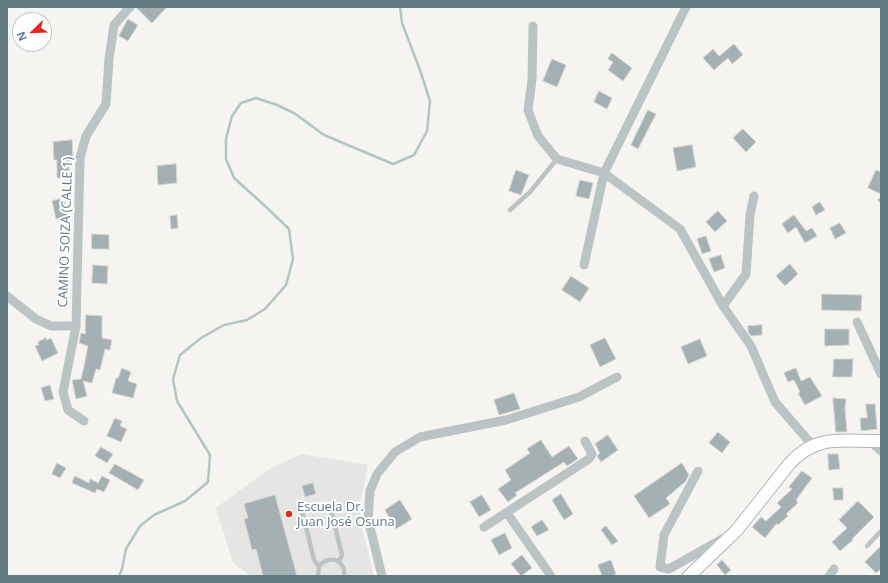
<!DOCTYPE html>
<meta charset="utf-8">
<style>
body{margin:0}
#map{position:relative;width:888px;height:583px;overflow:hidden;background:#f5f4f0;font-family:"Open Sans",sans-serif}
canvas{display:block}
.frame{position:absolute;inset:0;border:8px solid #627a82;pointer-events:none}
.north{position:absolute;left:12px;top:12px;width:40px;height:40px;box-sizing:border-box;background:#fff;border:1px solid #c0cacd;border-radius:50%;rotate:247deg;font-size:11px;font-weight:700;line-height:16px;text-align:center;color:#627a82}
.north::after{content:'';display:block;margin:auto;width:14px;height:18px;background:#e7271d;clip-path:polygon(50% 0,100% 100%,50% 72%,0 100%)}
</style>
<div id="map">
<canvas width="888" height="583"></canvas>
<div class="frame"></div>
<div class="north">N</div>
</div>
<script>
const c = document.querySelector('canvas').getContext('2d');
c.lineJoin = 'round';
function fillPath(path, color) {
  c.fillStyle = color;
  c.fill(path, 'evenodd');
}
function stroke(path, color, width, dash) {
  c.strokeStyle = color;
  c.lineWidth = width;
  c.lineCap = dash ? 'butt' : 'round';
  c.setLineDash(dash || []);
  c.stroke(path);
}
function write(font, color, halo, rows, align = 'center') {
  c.font = font + ' "Open Sans",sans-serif';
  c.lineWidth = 4;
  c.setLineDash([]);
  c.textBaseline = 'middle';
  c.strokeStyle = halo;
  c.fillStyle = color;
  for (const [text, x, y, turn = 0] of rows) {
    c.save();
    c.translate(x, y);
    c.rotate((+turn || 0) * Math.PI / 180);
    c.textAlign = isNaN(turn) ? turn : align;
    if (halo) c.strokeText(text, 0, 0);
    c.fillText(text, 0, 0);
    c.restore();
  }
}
const built = new Path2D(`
 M 301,454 L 368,465 L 360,504 L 360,520 L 374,576 L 248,576 L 247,573 L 233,563 L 216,508 L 269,469 Z`);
const stream = new Path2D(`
 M 119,576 L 122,569 L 126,549 L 140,526 L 154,515 L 185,501 L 208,482 L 210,455 L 177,401 L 173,379 L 180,355 L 201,338 L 224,325 L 247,320 L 265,309 L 286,285 L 293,259 L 289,229 L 264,205 L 234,178 L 226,159 L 226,139 L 232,116 L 241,103 L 256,98 L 277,105 L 294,113 L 324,135 L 393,164 L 414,155 L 427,131 L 430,101 L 420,70 L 402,23 L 400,7`);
const building = new Path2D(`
 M 136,7 L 167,7 L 152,23 Z
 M 128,19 L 138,25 L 128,41 L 119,36 Z
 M 734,44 L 743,55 L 732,64 L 728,58 L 714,70 L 703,58 L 713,49 L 719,56 Z
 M 612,53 L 632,68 L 623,81 L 608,70 L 613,62 L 608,59 Z
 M 552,59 L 566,65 L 557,87 L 543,81 Z
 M 599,91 L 612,98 L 607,109 L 594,102 Z
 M 648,110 L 656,114 L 638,149 L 631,145 Z
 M 743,129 L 756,142 L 746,152 L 733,138 Z
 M 72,140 L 73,159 L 69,159 L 69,178 L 57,178 L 57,160 L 54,160 L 53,142 Z
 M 692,145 L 696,167 L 677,171 L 673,148 Z
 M 176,164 L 177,183 L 158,185 L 157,166 Z
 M 516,170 L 529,175 L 521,195 L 509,191 Z
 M 876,170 L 881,172 L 881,194 L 868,188 Z
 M 580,180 L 593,183 L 589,199 L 576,196 Z
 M 64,198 L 68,216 L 56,219 L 52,201 Z
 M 820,202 L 825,210 L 816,215 L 812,207 Z
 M 718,211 L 727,221 L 715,232 L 706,222 Z
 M 177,215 L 178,228 L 171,229 L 170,216 Z
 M 794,215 L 806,231 L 812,228 L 817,236 L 805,243 L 796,227 L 788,233 L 782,224 Z
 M 840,223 L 846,233 L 835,239 L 830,228 Z
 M 92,234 L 109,235 L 109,249 L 92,249 Z
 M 706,236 L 711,251 L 702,254 L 697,239 Z
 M 721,255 L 725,268 L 714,272 L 709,259 Z
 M 790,264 L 798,274 L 785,286 L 776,276 Z
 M 93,265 L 108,266 L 107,284 L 92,283 Z
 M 571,276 L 589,288 L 580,302 L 562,290 Z
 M 822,294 L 862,295 L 861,311 L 822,310 Z
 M 86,315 L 102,316 L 102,338 L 112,340 L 110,350 L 105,349 L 100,370 L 96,369 L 92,383 L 83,381 L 87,396 L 76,399 L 72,380 L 81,379 L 84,366 L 88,346 L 79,343 L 81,333 L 85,334 Z
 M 762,325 L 762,335 L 751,336 L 748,332 L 748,326 Z
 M 825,329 L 849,329 L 849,345 L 825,346 Z
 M 46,338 L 47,340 L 51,338 L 58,353 L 42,361 L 35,346 L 39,345 L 38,342 Z
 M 605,338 L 616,359 L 600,367 L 590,345 Z
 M 700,339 L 707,356 L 688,364 L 681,347 Z
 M 834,359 L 853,359 L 852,377 L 833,377 Z
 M 122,368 L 131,372 L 128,381 L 137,384 L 133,398 L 112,393 L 116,378 L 118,378 Z
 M 796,368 L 801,381 L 810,377 L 822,396 L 805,405 L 798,393 L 800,392 L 794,380 L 788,382 L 784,373 Z
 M 50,385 L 54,399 L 45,401 L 41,388 Z
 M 514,393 L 520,409 L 499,415 L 494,400 Z
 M 833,398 L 846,399 L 845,408 L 847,432 L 836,432 Z
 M 866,404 L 875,404 L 877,429 L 861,431 L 860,418 L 867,418 Z
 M 115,418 L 122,421 L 120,426 L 127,429 L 121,442 L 107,436 Z
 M 718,432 L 730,442 L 722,453 L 709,443 Z
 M 608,435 L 618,450 L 601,462 L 597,456 L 600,453 L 595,444 Z
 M 541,440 L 552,457 L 569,446 L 578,459 L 567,466 L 564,462 L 515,493 L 517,495 L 508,502 L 498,489 L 511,480 L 505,470 L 530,453 L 527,449 Z
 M 101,447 L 113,454 L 107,463 L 95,456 Z
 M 828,454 L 838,454 L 840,469 L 829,470 Z
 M 57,463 L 66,468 L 60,478 L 52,474 Z
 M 682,463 L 689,475 L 685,482 L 666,498 L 670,504 L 649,518 L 634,496 Z
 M 115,464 L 144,480 L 138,490 L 109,473 Z
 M 802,471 L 812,478 L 796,500 L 798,503 L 786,514 L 788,516 L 778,525 L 777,523 L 765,538 L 752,527 L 761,517 L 766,521 L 781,507 L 777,503 L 792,489 L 789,487 Z
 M 75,476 L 89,483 L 90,479 L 98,483 L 102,476 L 110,480 L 104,492 L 97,489 L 95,493 L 72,483 Z
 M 313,483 L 316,494 L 305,497 L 302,486 Z
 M 833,488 L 843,488 L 843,500 L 834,500 Z
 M 561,494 L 573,514 L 564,520 L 552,500 Z
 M 275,495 L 297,576 L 263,576 L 256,549 L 252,550 L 244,519 L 248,518 L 244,504 Z
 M 482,495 L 491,510 L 479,517 L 470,502 Z
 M 400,500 L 412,519 L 396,529 L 385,510 Z
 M 858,501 L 874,517 L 852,539 L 853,540 L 840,551 L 832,542 L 847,528 L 839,520 Z
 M 542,520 L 549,530 L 537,536 L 531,527 Z
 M 606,526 L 618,541 L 612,545 L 601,530 Z
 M 505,533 L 512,548 L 499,555 L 491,540 Z
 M 881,546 L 881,569 L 876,573 L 865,562 Z
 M 522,555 L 532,568 L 521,576 L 511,564 Z
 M 611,560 L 616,574 L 612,576 L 602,576 L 598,565 Z
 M 722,560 L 731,570 L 725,575 L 717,565 Z`);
const lane = new Path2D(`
 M 880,200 L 881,200
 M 510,210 L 530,192 L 557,159
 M 867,546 L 881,531
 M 319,566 L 314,560 L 302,510 C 312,507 323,501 331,510 L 342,555 L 341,558 L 338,561
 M 318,576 L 319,566 C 330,554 346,560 344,576`);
const street = new Path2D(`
 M 533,26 L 532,80 L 528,110 L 538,136 L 557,159 L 604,173 L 680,229 L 723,306 L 751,346 L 775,402 L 813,446
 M 584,265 L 604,173 L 686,7
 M 7,296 L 36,319 L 51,326 L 76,326
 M 723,306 L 746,274 L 750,215 L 754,196
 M 857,322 L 881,374
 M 84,421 L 68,410 L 63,392 L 76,326 L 80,158 L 86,136 L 106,104 L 109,59 L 114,25 L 130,7
 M 870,441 L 881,451
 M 698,471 L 664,535 L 660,567 L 669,569 L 724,538
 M 507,513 L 551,576
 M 484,527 L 589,459 L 592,454 L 585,441
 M 382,576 L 368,519 L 370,491 L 377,474 L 395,452 L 420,437 L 506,420 L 579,397 L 617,377
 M 829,576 L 834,569`);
const secondary = new Path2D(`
 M 689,576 L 736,531 L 790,463 C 818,433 844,442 881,441`);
const markers = [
 [289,514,4,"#e7271d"]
];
const streetNames = [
 ["CAMINO SOIZA (CALLE 1)",66,232,-88]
];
const poiNames = [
 ["Escuela Dr.",297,507],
 ["Juan José Osuna",297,522]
];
fillPath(built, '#e5e5e4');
stroke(stream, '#b3c4c5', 2.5);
fillPath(building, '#a5b0b3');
stroke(building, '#d6d5d3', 1);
stroke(secondary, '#acb5b8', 14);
stroke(lane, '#bcc3c5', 4.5);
stroke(street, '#bcc3c5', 9);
stroke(secondary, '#fff', 12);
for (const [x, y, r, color] of markers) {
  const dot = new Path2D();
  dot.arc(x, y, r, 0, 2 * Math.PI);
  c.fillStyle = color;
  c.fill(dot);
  stroke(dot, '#fff', 1.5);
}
write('13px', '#627a82', '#fff', streetNames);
write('13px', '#627a82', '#fff', poiNames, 'left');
</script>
